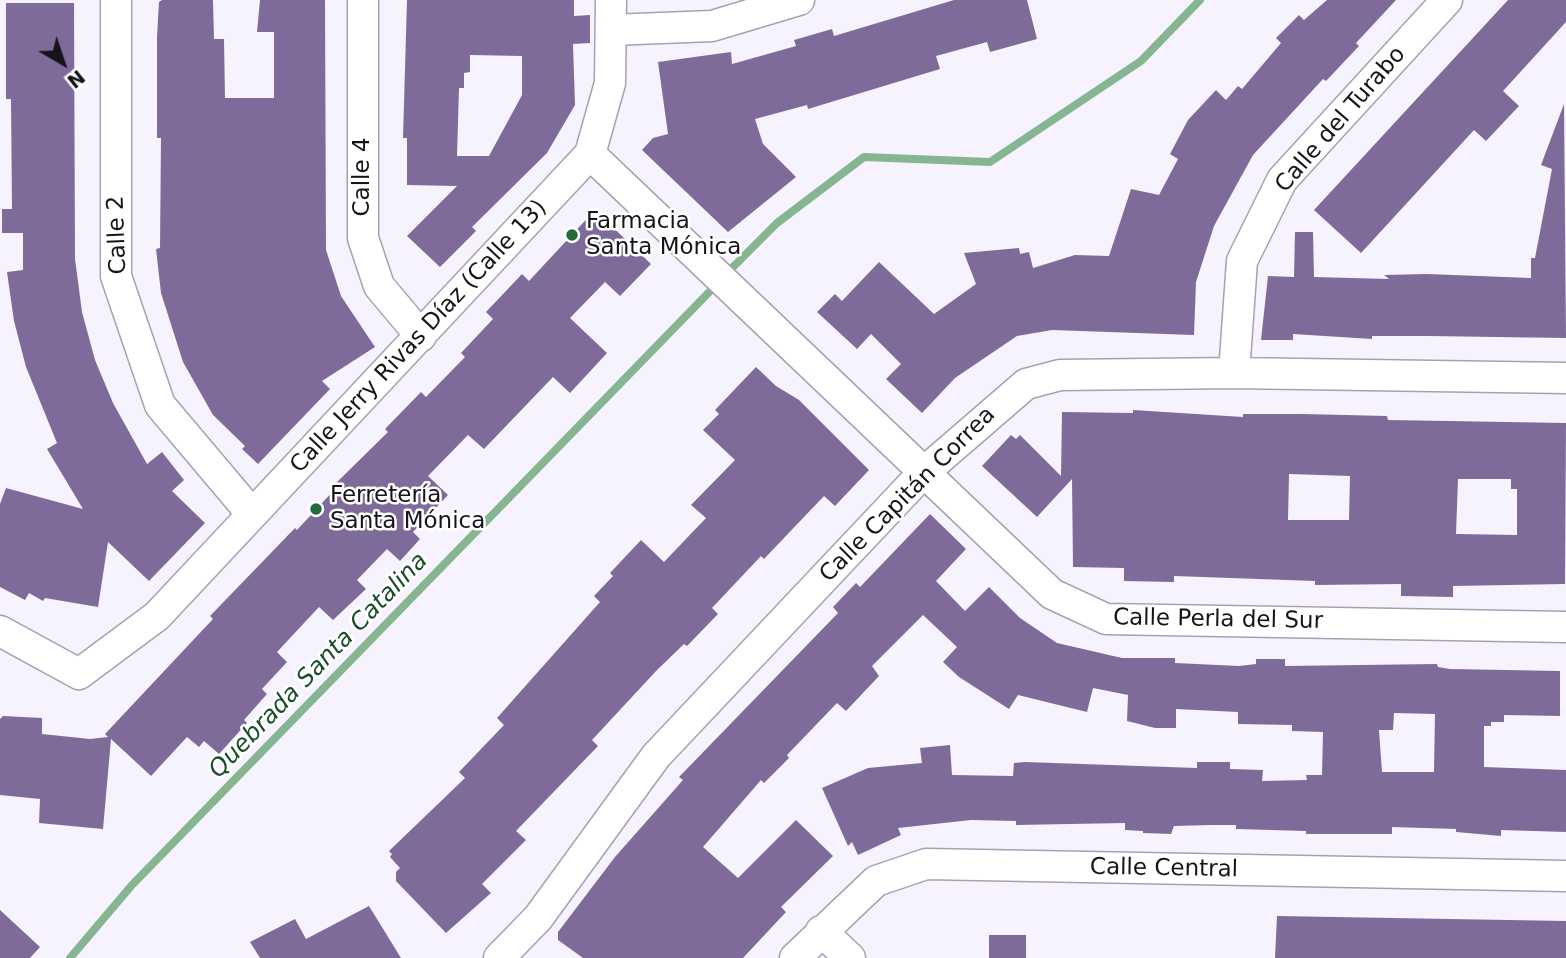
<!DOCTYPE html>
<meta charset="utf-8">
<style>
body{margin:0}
#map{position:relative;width:1566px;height:958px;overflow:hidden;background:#f7f3fe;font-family:"DejaVu Sans",sans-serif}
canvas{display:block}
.north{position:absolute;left:28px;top:28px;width:70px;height:70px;-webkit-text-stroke:5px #fff;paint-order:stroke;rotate:141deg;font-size:19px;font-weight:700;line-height:28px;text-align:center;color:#16131a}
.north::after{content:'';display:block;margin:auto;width:24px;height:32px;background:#16131a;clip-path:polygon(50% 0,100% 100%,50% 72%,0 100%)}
</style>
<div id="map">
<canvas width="1566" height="958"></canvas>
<div class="north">N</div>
</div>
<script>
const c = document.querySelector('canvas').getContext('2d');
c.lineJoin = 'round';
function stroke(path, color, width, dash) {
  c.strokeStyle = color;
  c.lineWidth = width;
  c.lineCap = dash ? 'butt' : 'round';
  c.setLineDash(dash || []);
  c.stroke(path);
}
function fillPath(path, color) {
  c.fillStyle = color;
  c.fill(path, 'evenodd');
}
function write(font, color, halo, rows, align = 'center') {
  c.font = font + ' "DejaVu Sans",sans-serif';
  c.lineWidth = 5;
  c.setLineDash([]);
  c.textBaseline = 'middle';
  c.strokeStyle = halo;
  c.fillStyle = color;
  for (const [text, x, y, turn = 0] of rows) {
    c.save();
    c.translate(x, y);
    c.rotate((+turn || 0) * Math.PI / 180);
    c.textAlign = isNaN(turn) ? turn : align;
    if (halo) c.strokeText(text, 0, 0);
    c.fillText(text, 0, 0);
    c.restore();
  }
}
const stream = new Path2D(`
 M 726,274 L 777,223 L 864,157 L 990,162 L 1141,61 L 1200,0
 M 70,958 L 132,885 L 717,284`);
const building = new Path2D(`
 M 162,0 L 213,0 L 214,39 L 224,39 L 225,98 L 274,98 L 274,32 L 257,32 L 260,0 L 325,0 L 326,250 L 341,296 L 375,347 L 322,381 L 330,389 L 258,464 L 242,449 L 245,446 L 213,415 L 183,362 L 161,293 L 156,249 L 160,248 L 161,138 L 157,138 L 157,37 L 159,2 Z
 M 407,0 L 574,0 L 574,16 L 590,15 L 590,43 L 573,44 L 575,105 L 547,153 L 472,227 L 476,231 L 440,267 L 407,236 L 457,186 L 407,185 L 407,138 L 403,138 ZM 470,55 L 522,56 L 522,95 L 489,156 L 457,156 L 459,88 L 464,88 L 464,73 L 470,72 Z
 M 954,0 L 1027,0 L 1037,39 L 990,52 L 987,42 L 936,56 L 940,69 L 808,109 L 807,105 L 755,119 L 763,144 L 796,177 L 728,232 L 642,150 L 653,138 L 668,134 L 658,62 L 731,52 L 732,64 L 796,46 L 794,40 L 832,29 L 834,36 Z
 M 1327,0 L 1396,0 L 1356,43 L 1359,46 L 1326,81 L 1323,79 L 1253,155 L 1214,226 L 1196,282 L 1194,335 L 1052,330 L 1017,336 L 955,378 L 922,413 L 886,379 L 901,364 L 871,334 L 857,349 L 817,312 L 835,294 L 842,301 L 879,262 L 934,314 L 976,284 L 964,253 L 1019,248 L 1020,254 L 1029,252 L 1033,268 L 1075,255 L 1109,256 L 1131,189 L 1159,195 L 1178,159 L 1170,154 L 1188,120 L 1216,90 L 1226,100 L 1238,86 L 1242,89 L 1281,43 L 1276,38 L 1299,15 L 1304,20 Z
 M 1508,0 L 1566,0 L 1566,22 L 1503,91 L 1519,106 L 1486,141 L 1474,130 L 1361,253 L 1314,210 Z
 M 6,3 L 74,3 L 75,259 L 82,312 L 95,360 L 113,403 L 147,464 L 162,452 L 184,480 L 172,491 L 205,523 L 149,581 L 108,542 L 98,607 L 45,598 L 43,601 L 29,593 L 25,600 L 0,587 L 0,504 L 6,488 L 83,509 L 47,449 L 57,443 L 26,367 L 14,321 L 7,272 L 23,270 L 23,233 L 2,233 L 2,209 L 12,209 L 11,99 L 6,99 Z
 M 1564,104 L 1566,338 L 1428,336 L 1372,336 L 1372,339 L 1293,334 L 1293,340 L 1261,340 L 1268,276 L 1294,277 L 1295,232 L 1313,232 L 1314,277 L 1389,279 L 1384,275 L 1427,274 L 1531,278 L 1531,258 L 1535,258 L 1552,169 L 1541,165 Z
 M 595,210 L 651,264 L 620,296 L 605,282 L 570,318 L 607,353 L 570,393 L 553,377 L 484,449 L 468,435 L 428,476 L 448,495 L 413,532 L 420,539 L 400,561 L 387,549 L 357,580 L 366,589 L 333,620 L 319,607 L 277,652 L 287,662 L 262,689 L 267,694 L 244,720 L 247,723 L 219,754 L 204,741 L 199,747 L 187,737 L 151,776 L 111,739 L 103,829 L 39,823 L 40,799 L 0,795 L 0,719 L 3,716 L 42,718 L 42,734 L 90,739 L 108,737 L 105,734 L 213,619 L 210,616 L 295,528 L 297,530 L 336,488 L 333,486 L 388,432 L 385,429 L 421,392 L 426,397 L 465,357 L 461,353 L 493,319 L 486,312 L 522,274 L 529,281 Z
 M 756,367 L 776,386 L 799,400 L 869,470 L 835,506 L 824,496 L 764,559 L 761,556 L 712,608 L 718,614 L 687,646 L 684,644 L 657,670 L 592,740 L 598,746 L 516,831 L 526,840 L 482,884 L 491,893 L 446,933 L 396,881 L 396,872 L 400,868 L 390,857 L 392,854 L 389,851 L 465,778 L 459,772 L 504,725 L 497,718 L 600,602 L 594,596 L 613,576 L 610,573 L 641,540 L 664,562 L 706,518 L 691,505 L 735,460 L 703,430 L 719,414 L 715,410 Z
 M 1133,410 L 1243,417 L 1243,414 L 1303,414 L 1387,416 L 1388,420 L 1566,423 L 1565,584 L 1453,586 L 1453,597 L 1401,596 L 1401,584 L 1315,585 L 1315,581 L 1174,576 L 1174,582 L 1124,581 L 1124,568 L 1073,567 L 1072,479 L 1037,517 L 982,466 L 1011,435 L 1016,439 L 1020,435 L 1061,476 L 1062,412 L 1133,413 ZM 1289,474 L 1350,476 L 1349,520 L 1288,520 ZM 1458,479 L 1511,479 L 1511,489 L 1517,489 L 1517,535 L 1456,534 Z
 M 930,514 L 966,549 L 936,581 L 965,611 L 989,587 L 1020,618 L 1057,643 L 1122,658 L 1175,658 L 1175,663 L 1239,666 L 1256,664 L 1256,659 L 1285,659 L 1285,666 L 1437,664 L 1438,667 L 1450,669 L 1560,671 L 1560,716 L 1504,715 L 1504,722 L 1491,722 L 1491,726 L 1484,726 L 1484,767 L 1566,770 L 1566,832 L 1501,830 L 1501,836 L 1456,832 L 1456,829 L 1392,827 L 1392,834 L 1306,834 L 1306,831 L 1236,829 L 1236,825 L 1211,825 L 1174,826 L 1171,834 L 1143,833 L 1143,831 L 1125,830 L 1125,823 L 1016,825 L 1016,821 L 971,820 L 898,828 L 901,835 L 858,855 L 852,842 L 848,846 L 822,788 L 868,768 L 922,763 L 920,748 L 950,745 L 952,775 L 1013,776 L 1014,763 L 1025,762 L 1197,768 L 1197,762 L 1230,762 L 1230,769 L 1263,770 L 1262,781 L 1307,780 L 1306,775 L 1322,775 L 1323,732 L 1292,731 L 1292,725 L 1238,724 L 1238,712 L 1176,709 L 1176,728 L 1155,728 L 1127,721 L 1128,695 L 1093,688 L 1087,712 L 1018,695 L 1009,709 L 959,677 L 943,662 L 957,647 L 923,615 L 872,666 L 879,676 L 846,711 L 837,703 L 787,755 L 789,758 L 764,783 L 761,780 L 703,847 L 738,878 L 796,820 L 833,856 L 781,907 L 786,912 L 743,958 L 583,958 L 558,940 L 558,932 L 615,857 L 683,780 L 679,777 L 838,613 L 833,607 L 856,583 L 860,587 ZM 1394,713 L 1435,714 L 1434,772 L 1382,772 L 1379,730 L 1393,730 Z
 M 369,906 L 401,958 L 260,958 L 250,942 L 295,919 L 306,939 Z
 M 0,910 L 40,947 L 30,958 L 0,958 Z
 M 1277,916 L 1566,921 L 1566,958 L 1275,958 Z
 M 989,935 L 1026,935 L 1026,958 L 989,958 Z`);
const minor = new Path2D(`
 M 116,0 L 116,276 L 160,405 L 252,514
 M 363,0 L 363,238 L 379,286 L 421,336
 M 611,30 L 712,26 L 799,0
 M 590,154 L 1052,594 L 1106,619 L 1566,627
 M 1234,373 L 1242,261 L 1282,180 L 1447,0
 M 0,631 L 79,674 L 157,616 L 590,154 L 610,83 L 611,0
 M 821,931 L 850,958
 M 499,958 L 538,918 L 656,756 L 923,473 L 1026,384 L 1060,375 L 1234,373 L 1566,378
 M 795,958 L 876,881 L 926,864 L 1566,876`);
const markers = [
 [572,235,7,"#206c3a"],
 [316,509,7,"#206c3a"]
];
const streetNames = [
 ["Calle del Turabo",1341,120,-49],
 ["Calle 4",363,177,-90],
 ["Calle 2",118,235,-92],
 ["Calle Jerry Rivas Díaz (Calle 13)",419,337,-47],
 ["Calle Capitán Correa",908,495,-45],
 ["Calle Perla del Sur",1218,620,1],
 ["Calle Central",1164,869,1]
];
const poiNames = [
 ["Farmacia",586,222],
 ["Santa Mónica",586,248],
 ["Ferretería",330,496],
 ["Santa Mónica",330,522]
];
const waterNames = [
 ["Quebrada Santa Catalina",319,666,-46]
];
stroke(stream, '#86b591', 8);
fillPath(building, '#7f6b99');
stroke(minor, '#a7a0b2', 33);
stroke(minor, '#fff', 30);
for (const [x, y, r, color] of markers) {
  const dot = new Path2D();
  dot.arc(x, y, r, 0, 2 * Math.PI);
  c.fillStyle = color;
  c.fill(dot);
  stroke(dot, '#fff', 2.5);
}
write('23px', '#16131a', '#fff', streetNames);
write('23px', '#16131a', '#fff', poiNames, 'left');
write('italic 24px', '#184d2a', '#fff', waterNames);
</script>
